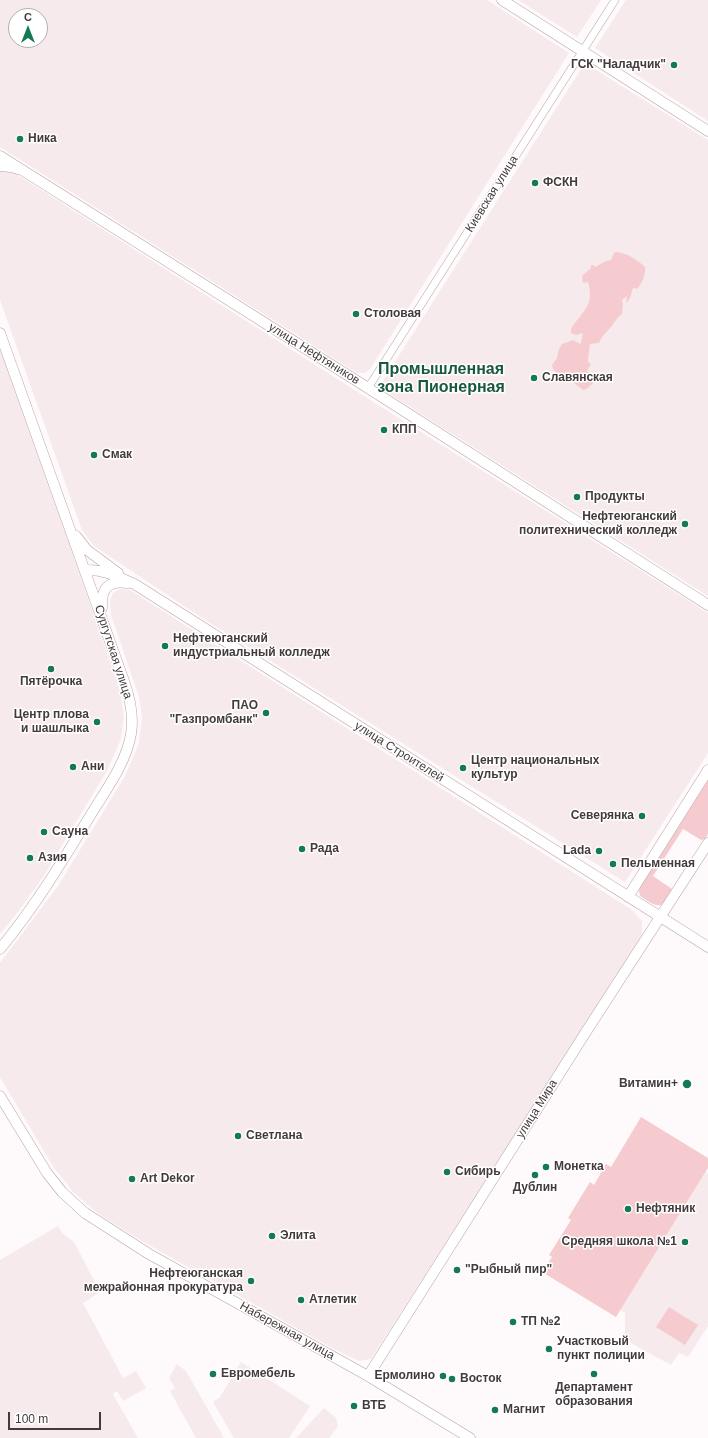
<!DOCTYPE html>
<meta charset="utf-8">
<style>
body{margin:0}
#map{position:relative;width:708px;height:1438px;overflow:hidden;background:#fef9fa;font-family:Arial,sans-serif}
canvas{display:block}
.north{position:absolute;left:8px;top:8px;width:40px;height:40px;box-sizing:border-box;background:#fff;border:1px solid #b4b0b1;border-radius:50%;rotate:0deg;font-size:11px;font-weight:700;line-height:16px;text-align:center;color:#433a3b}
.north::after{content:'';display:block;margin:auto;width:14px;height:18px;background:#157951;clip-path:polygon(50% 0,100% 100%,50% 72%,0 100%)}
.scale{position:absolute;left:8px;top:1412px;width:93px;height:18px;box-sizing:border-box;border:2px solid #433a3b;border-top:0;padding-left:5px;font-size:12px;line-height:14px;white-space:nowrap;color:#433a3b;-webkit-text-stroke:3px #fff;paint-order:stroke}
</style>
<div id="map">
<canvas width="708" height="1438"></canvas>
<div class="north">С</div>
<div class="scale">100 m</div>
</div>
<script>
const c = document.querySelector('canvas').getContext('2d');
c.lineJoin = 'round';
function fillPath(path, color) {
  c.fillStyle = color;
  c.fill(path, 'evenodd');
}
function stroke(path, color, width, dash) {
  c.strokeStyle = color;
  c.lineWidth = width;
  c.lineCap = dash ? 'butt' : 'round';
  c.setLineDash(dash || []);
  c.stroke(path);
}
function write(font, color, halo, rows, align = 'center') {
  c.font = font + ' Arial,sans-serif';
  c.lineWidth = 3;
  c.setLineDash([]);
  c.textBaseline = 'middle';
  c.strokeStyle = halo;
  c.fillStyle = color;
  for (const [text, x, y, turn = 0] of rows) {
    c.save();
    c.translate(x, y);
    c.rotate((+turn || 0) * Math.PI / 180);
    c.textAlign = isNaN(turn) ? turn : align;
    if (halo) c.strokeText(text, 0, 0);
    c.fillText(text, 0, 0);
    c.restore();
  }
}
const built = new Path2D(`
 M 0,0 L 487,0 L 569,53 L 370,369 L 365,373 L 357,373 L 0,147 ZM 16,16 L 40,16 L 40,40 L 16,40 Z
 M 518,0 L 601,0 L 577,37 Z
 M 626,0 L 708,0 L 708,121 L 595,48 Z
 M 585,63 L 708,140 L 708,596 L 388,393 L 383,386 L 384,379 Z
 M 10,170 L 356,391 L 708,613 L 708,753 L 625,882 L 205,620 L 94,546 L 82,530 L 0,300 L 0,172 Z
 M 0,350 L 72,552 L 119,688 L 124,716 L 121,739 L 108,769 L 43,877 L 15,916 L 0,934 Z
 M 120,589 L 130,590 L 632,910 L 642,921 L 642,937 L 371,1359 L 359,1361 L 332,1348 L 140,1240 L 100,1215 L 74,1193 L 54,1168 L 0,1077 L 0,963 L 58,886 L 125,776 L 139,743 L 142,717 L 139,697 L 111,615 L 110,601 L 113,593 Z
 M 706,1172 L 708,1174 L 708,1326 L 688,1357 L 679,1353 L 671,1365 L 625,1340 L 625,1313 L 620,1310 Z
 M 58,1226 L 62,1233 L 74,1242 L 100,1292 L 83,1303 L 123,1378 L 136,1371 L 146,1388 L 123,1401 L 117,1391 L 113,1394 L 138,1438 L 0,1438 L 0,1260 Z
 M 241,1362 L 310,1406 L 289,1438 L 234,1438 L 213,1402 L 220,1397 Z
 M 177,1364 L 186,1371 L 224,1438 L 196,1438 L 170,1391 L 175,1388 L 169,1378 Z
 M 324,1408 L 336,1418 L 338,1426 L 329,1438 L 296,1438 Z`);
const green = new Path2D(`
 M 615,252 C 628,253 636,259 645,267 C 646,274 642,284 637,289 L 633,288 C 631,294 631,299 626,303 L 627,296 L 622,300 L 623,304 L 622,314 C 616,318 615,322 611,327 C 605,334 603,334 599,343 L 590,344 L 588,359 L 588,362 L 591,364 L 587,371 L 589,372 L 590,374 L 587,377 L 592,380 L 593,383 L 588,388 L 583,390 L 574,383 L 574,377 L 572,376 L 559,376 L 553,369 L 552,365 L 557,358 L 559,349 L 562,344 L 573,340 L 580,344 L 581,343 L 583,333 L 576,335 L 571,333 L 571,329 C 582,311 595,306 588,282 L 583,283 L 582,276 L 591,268 L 591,265 L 593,265 L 595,267 L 606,261 L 611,260 L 614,253 Z
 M 708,777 L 708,834 L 705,839 L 701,840 L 683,829 L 653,876 L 672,889 C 664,913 655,906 640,896 L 639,891 L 641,884 Z
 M 641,1117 L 708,1158 L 708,1168 L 616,1317 L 542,1272 L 552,1257 L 549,1255 L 571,1220 L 568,1218 L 590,1182 L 594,1185 L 606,1164 L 611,1167 Z
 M 669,1307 L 698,1325 L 685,1345 L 656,1327 Z`);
const street = new Path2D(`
 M 368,388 L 615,0`);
const secondary = new Path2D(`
 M 502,0 L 708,131
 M 0,156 L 368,388 L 708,605
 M 0,166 L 11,167 L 18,169
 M 0,333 L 124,681 C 130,698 134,716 131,734 C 126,764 105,791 90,816 C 62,862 34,908 0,949
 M 76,536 L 87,550 L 118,573
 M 85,570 C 104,569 119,577 136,585 L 708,947
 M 102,608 C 101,588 108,580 128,583
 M 628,897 L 708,770
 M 0,1096 L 47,1173 L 62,1192 L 85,1213 L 149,1254 L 368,1376 L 470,1438
 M 368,1376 L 584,1035 L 708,843`);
const markers = [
 [674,65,4,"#157951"],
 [20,139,4,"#157951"],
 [535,183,4,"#157951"],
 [356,314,4,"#157951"],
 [534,378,4,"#157951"],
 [384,430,4,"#157951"],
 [94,455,4,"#157951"],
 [577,497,4,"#157951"],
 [685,524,4,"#157951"],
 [165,646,4,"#157951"],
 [51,669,4,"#157951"],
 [266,713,4,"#157951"],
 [97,722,4,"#157951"],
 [73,767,4,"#157951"],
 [463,768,4,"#157951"],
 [642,816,4,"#157951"],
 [44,832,4,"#157951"],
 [302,849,4,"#157951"],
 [599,851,4,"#157951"],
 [30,858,4,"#157951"],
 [613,864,4,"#157951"],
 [687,1084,5,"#157951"],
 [238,1136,4,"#157951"],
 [546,1167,4,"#157951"],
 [447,1172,4,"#157951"],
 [535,1175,4,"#157951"],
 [132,1179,4,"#157951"],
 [628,1209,4,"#157951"],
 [272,1236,4,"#157951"],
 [685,1242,4,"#157951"],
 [457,1270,4,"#157951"],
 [251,1281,4,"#157951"],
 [301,1300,4,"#157951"],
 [513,1322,4,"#157951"],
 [549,1349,4,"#157951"],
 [213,1374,4,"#157951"],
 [594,1374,4,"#157951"],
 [443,1376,4,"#157951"],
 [452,1379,4,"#157951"],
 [354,1406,4,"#157951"],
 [495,1410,4,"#157951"]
];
const poiNames = [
 ["ГСК \"Наладчик\"",666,65,"right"],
 ["Ника",28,139],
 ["ФСКН",543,183],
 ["Столовая",364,314],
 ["Славянская",542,378],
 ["КПП",392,430],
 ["Смак",102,455],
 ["Продукты",585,497],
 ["Нефтеюганский",677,517,"right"],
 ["политехнический колледж",677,531,"right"],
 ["Нефтеюганский",173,639],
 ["индустриальный колледж",173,653],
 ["Пятёрочка",51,682,"center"],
 ["ПАО",258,706,"right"],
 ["\"Газпромбанк\"",258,720,"right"],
 ["Центр плова",89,715,"right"],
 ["и шашлыка",89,729,"right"],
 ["Центр национальных",471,761],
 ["культур",471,775],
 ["Ани",81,767],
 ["Северянка",634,816,"right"],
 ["Сауна",52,832],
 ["Рада",310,849],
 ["Lada",591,851,"right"],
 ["Азия",38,858],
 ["Пельменная",621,864],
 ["Витамин+",678,1084,"right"],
 ["Светлана",246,1136],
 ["Монетка",554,1167],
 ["Сибирь",455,1172],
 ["Art Dekor",140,1179],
 ["Дублин",535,1188,"center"],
 ["Нефтяник",636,1209],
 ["Элита",280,1236],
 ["Средняя школа №1",677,1242,"right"],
 ["\"Рыбный пир\"",465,1270],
 ["Нефтеюганская",243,1274,"right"],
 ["межрайонная прокуратура",243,1288,"right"],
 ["Атлетик",309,1300],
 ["ТП №2",521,1322],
 ["Участковый",557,1342],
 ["пункт полиции",557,1356],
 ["Евромебель",221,1374],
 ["Ермолино",435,1376,"right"],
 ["Восток",460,1379],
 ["Департамент",594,1388,"center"],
 ["образования",594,1402,"center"],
 ["ВТБ",362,1406],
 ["Магнит",503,1410]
];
const streetNames = [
 ["Киевская улица",492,194,-58],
 ["улица Нефтяников",314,354,32],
 ["Сургутская улица",113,652,72],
 ["улица Строителей",399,752,32],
 ["улица Мира",537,1109,-58],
 ["Набережная улица",287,1331,29]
];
const districtNames = [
 ["Промышленная",441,370],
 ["зона Пионерная",441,388]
];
fillPath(built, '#f7eaec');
fillPath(green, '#f6cbd0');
stroke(street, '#b7a2a4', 8);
stroke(secondary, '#b7a2a4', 11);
stroke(street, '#fff', 7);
stroke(secondary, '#fff', 10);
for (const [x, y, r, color] of markers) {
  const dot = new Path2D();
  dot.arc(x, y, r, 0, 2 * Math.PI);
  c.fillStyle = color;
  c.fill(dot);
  stroke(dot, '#fff', 1.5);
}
write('bold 12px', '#433a3b', '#fff', poiNames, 'left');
write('12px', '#433a3b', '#fff', streetNames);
write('bold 16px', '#18583c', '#fff', districtNames);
</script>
